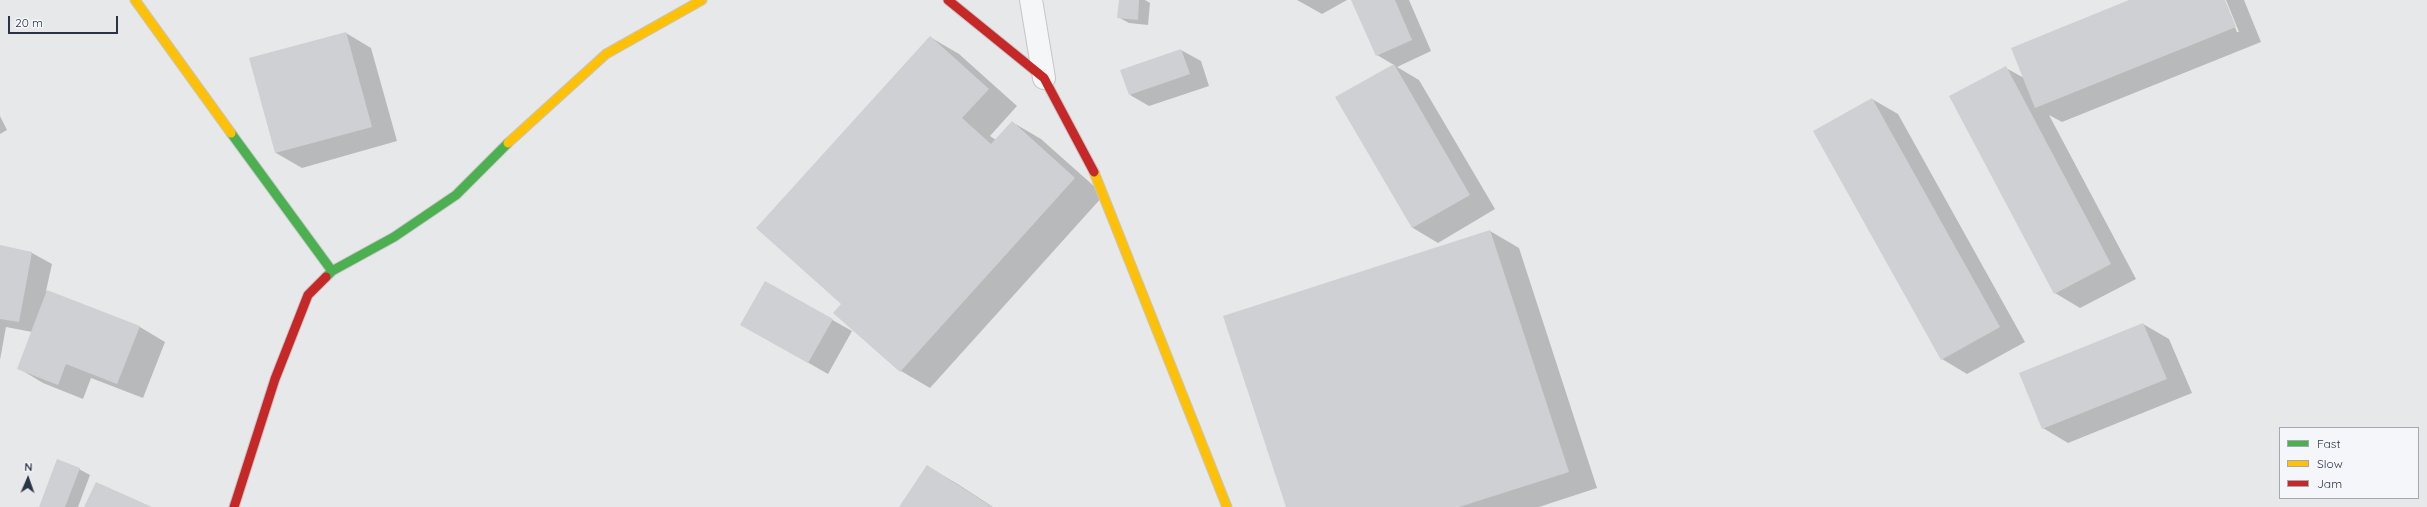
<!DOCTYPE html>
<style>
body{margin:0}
#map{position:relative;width:2427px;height:507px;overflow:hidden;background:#e6e8ea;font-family:Quicksand,sans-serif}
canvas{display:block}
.legend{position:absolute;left:2279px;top:427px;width:140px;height:72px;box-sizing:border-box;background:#f4f6f9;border:1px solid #a4a8b1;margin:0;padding:5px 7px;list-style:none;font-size:12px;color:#2b3445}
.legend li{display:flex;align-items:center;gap:8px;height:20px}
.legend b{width:20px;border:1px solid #a4a8b1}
.north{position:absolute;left:8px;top:459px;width:40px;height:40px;-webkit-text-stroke:3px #f4f6f9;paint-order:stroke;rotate:2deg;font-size:11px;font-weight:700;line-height:16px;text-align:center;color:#2b3445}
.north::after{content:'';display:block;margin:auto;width:14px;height:18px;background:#2b3445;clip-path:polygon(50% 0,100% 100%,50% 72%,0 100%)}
.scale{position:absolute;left:8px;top:16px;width:110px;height:18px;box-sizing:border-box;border:2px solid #2b3445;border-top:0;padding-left:5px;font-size:12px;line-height:14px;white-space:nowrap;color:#2b3445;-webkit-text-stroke:3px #f4f6f9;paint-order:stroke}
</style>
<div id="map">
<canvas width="2427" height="507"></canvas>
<ul class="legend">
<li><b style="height:5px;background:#4caf50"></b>Fast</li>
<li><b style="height:5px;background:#ffc107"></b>Slow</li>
<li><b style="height:5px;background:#c62828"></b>Jam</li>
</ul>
<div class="north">N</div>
<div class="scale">20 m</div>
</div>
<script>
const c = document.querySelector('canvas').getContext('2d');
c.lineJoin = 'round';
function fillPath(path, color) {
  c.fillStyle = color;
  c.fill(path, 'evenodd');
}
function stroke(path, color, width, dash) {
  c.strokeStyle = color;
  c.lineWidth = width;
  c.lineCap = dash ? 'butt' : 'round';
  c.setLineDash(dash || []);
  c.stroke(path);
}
const shadow = new Path2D(`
 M 1120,0 L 1145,0 L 1150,3 L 1148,25 L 1129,23 L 1118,17 Z
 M 1297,0 L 1347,0 L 1322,14 Z
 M 1352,0 L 1409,0 L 1431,51 L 1397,67 L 1419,80 L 1495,209 L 1438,243 L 1413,228 L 1337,98 L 1394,65 L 1377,55 Z
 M 2132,0 L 2224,0 L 2237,32 L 2239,32 L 2226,0 L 2244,0 L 2261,42 L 2062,122 L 2049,115 L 2136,279 L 2080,308 L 2055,293 L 2006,68 L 2024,78 Z
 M 346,33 L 371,48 L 397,141 L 302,168 L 276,153 L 250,59 Z
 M 930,37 L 959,54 L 1017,106 L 990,136 L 996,140 L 1012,122 L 1041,139 L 1104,195 L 930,388 L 901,371 L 843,304 Z
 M 1181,50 L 1201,61 L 1209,86 L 1149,106 L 1130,95 Z
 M 1872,99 L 1898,114 L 2025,342 L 1967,374 L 1942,359 Z
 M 0,116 L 7,130 L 0,134 Z
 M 1490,231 L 1519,248 L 1597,488 L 1539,507 L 1287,507 Z
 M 0,246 L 32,253 L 52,264 L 46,291 L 140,327 L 165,342 L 143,398 L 91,378 L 83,399 L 43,383 L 18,368 L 32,332 L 6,327 L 0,360 Z
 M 765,282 L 852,331 L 828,374 L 742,325 Z
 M 2143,324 L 2169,339 L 2192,393 L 2068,443 L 2043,428 Z
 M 927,466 L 956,483 L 993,507 L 900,507 Z
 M 79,469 L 90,475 L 78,507 L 40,507 Z`);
const building = new Path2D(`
 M 1119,0 L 1139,0 L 1138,20 L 1117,18 Z
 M 1351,0 L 1395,0 L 1412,40 L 1376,56 Z
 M 2129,0 L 2225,0 L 2236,27 L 2035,108 L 2011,48 Z
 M 346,32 L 372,127 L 275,153 L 249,58 Z
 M 930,36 L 989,89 L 962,118 L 991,144 L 1012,121 L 1075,178 L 900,372 L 833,313 L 841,304 L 756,228 Z
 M 1181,49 L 1190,74 L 1129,95 L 1120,70 Z
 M 1394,64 L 1470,195 L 1412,228 L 1335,97 Z
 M 2006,66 L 2111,264 L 2054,294 L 1949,96 Z
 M 1872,98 L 2000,327 L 1941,360 L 1813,131 Z
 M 1490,230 L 1569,472 L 1459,507 L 1286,507 L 1223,316 Z
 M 0,245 L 32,252 L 19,322 L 0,319 Z
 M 765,281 L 833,319 L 808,363 L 740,325 Z
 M 47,290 L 140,326 L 117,384 L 66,364 L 58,385 L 17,369 Z
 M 2143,323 L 2167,379 L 2042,429 L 2019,373 Z
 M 57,459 L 80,468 L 65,507 L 39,507 Z
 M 927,465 L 992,507 L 899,507 Z
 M 96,482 L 152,507 L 84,507 Z`);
const street = new Path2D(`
 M 1031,0 L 1044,78`);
const fast = new Path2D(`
 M 231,133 L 332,271
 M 326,277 L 332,271 L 394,237 L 456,195 L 508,143`);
const slow = new Path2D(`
 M 135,0 L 231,133
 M 508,143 L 606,54 L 702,0
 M 1094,172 L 1227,507`);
const jam = new Path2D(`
 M 948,0 L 1044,78 L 1094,172
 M 234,507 L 275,379 L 308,295 L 326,277`);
fillPath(shadow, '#0003');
fillPath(building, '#ced0d3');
stroke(street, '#c4c6c8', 24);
stroke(fast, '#c4c6c8', 11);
stroke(slow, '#c4c6c8', 11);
stroke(jam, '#c4c6c8', 11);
stroke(street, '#f5f6f7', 22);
stroke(fast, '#4caf50', 9);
stroke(slow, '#ffc107', 9);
stroke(jam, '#c62828', 9);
</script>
